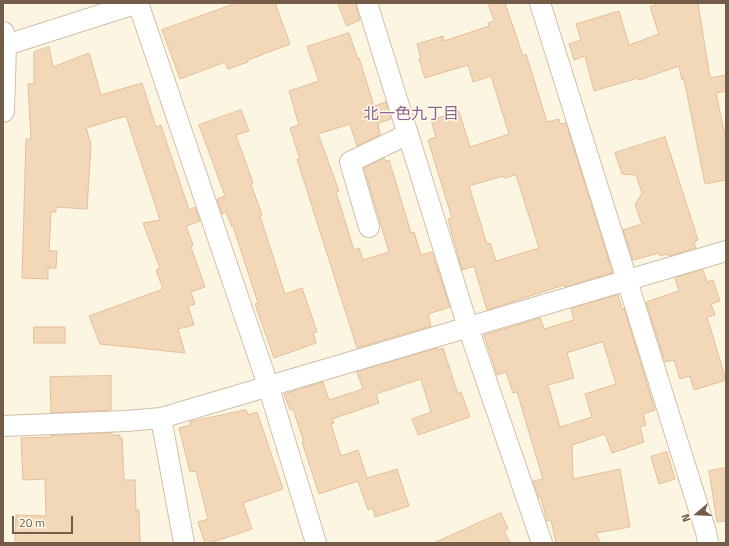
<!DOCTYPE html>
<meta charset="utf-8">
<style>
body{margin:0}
#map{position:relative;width:729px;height:546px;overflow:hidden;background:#fcf5e1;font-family:"Titillium Web",sans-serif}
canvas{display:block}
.frame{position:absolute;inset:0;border:4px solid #735d48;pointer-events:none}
.north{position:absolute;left:677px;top:494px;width:40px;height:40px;-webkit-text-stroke:3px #fff9e7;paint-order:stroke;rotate:251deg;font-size:11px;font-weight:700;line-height:16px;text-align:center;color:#735d48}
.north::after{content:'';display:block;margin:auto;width:14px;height:18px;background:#735d48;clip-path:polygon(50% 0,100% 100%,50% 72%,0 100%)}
.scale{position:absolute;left:12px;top:516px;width:61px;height:18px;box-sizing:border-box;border:2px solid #735d48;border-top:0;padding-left:5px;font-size:12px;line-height:14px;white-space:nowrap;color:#735d48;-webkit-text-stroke:3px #fff9e7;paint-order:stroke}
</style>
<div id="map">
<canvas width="729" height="546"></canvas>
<div class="frame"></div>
<div class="north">N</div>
<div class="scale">20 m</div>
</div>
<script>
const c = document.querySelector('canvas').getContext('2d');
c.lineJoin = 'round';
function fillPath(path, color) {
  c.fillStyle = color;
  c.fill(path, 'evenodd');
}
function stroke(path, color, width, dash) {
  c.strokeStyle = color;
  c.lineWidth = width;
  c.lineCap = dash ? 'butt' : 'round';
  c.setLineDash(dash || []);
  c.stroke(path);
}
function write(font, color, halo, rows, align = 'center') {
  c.font = font + ' "Titillium Web","Noto Sans JP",sans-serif';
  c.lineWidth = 3;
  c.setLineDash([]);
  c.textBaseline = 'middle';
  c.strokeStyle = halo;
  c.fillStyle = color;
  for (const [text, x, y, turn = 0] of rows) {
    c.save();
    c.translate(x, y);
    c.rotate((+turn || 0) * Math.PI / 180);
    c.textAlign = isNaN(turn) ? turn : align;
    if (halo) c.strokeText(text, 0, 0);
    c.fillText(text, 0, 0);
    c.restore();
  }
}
const building = new Path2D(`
 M 237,3 L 275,3 L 290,44 L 248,60 L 248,62 L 228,69 L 225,62 L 180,79 L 162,30 Z
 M 338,3 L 355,3 L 360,20 L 347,26 Z
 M 488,3 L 505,3 L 523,56 L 526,54 L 547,122 L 559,119 L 560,124 L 566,123 L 612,271 L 612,273 L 565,287 L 564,285 L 487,310 L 474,266 L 462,270 L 448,219 L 452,218 L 428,140 L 436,137 L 431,120 L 459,111 L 470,147 L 509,134 L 491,76 L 473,82 L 468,65 L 425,78 L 419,59 L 421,58 L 417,44 L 443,36 L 444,41 L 489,26 L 488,23 L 494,21 ZM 516,175 L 539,248 L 496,261 L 490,243 L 487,244 L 469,186 L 503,176 L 504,178 Z
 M 661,3 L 698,3 L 710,78 L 726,75 L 726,91 L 716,93 L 726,140 L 726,180 L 705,184 L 684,79 L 682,80 L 679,66 L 639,80 L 638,78 L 594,91 L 585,56 L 574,60 L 569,44 L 581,40 L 576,24 L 619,11 L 629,45 L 659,34 L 650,7 Z
 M 349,33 L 358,59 L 359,58 L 374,106 L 386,102 L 391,119 L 378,123 L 380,135 L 357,146 L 350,124 L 318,134 L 339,191 L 336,192 L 354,250 L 359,248 L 363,260 L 389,252 L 364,168 L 384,158 L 385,161 L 389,160 L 411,233 L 414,232 L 421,255 L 432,252 L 450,307 L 428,314 L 431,326 L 357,348 L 297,159 L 300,159 L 290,128 L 299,125 L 289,91 L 319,81 L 307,47 Z
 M 49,47 L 53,67 L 89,53 L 101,95 L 142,83 L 156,127 L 161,125 L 189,210 L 195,207 L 200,221 L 186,226 L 193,245 L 191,247 L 205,287 L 191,292 L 195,304 L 188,306 L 194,325 L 178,329 L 185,353 L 100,344 L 89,316 L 163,289 L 156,270 L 160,268 L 143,223 L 160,220 L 126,116 L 86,128 L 91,144 L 87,209 L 56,207 L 56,212 L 51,212 L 49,251 L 57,251 L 56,268 L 48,268 L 48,279 L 22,278 L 26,139 L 31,139 L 28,84 L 34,84 L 34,52 Z
 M 241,110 L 249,131 L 236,135 L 253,183 L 251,184 L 262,215 L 260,216 L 285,294 L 302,288 L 317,332 L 313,333 L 316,343 L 274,358 L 255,304 L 258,303 L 233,226 L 232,227 L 226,212 L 222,214 L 217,199 L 225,196 L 199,125 Z
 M 665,137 L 698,240 L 694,242 L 696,248 L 669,256 L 668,254 L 660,256 L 659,253 L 633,260 L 623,230 L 642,224 L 635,205 L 642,193 L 636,175 L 622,174 L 615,153 Z
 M 703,270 L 707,282 L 713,280 L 720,301 L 711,304 L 715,315 L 707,317 L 726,380 L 694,390 L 690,376 L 680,379 L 674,360 L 665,362 L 646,302 L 679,291 L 675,278 Z
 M 618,295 L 622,309 L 624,308 L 655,410 L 643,414 L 646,425 L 640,427 L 644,442 L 612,453 L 605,434 L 572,445 L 573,479 L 620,469 L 630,527 L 596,533 L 600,543 L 556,543 L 551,520 L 547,521 L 541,498 L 539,498 L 533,481 L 543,479 L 517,392 L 513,393 L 506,372 L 497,375 L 484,335 L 540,318 L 544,329 L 574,320 L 571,309 ZM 603,342 L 616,384 L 585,394 L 592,417 L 560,427 L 548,385 L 574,378 L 567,353 Z
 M 34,327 L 65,327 L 65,343 L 34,343 Z
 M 438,348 L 438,350 L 443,348 L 455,385 L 458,393 L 461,392 L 470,417 L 418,435 L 412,419 L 431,412 L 421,379 L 376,394 L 379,403 L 332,419 L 334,423 L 331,424 L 341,456 L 358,450 L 367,478 L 397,469 L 409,506 L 375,517 L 373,508 L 368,510 L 358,481 L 319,494 L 302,442 L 304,442 L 293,409 L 290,410 L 284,394 L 323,382 L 329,400 L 363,389 L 357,372 Z
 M 111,376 L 111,410 L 51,413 L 50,377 Z
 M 246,410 L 248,415 L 257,412 L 283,489 L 243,503 L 252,529 L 210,543 L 205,543 L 198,522 L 208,519 L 196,471 L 190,472 L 179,428 L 191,425 L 190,422 Z
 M 112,433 L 112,435 L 120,435 L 120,438 L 122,438 L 124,480 L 135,480 L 136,510 L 139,510 L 140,543 L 15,543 L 16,515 L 46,516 L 45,479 L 23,480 L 21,438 L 51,437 L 51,436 Z
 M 667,452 L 675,479 L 659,484 L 651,457 Z
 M 726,468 L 726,521 L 717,522 L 709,471 Z
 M 501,513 L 508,529 L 504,531 L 510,543 L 434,543 Z`);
const street = new Path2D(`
 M 138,3 L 268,385 L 316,543
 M 367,3 L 468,327 L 542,543
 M 540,3 L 706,532 L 708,543
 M 3,46 L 138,3
 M 369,227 L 350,162 L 408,134
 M 161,418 L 184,543
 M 3,426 L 126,421 L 161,418 L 726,251`);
const secondary = new Path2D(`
 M 3,33 L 5,46 L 3,111`);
const neighbourhoodNames = [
 ["北一色九丁目",411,115]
];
fillPath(building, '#f2d7b9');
stroke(building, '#e4bf99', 1);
stroke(street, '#cfc0ab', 22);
stroke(secondary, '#d2c0a8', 24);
stroke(street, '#fff', 20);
stroke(secondary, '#fff', 22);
write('16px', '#8c6497', '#fff9e7', neighbourhoodNames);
</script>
